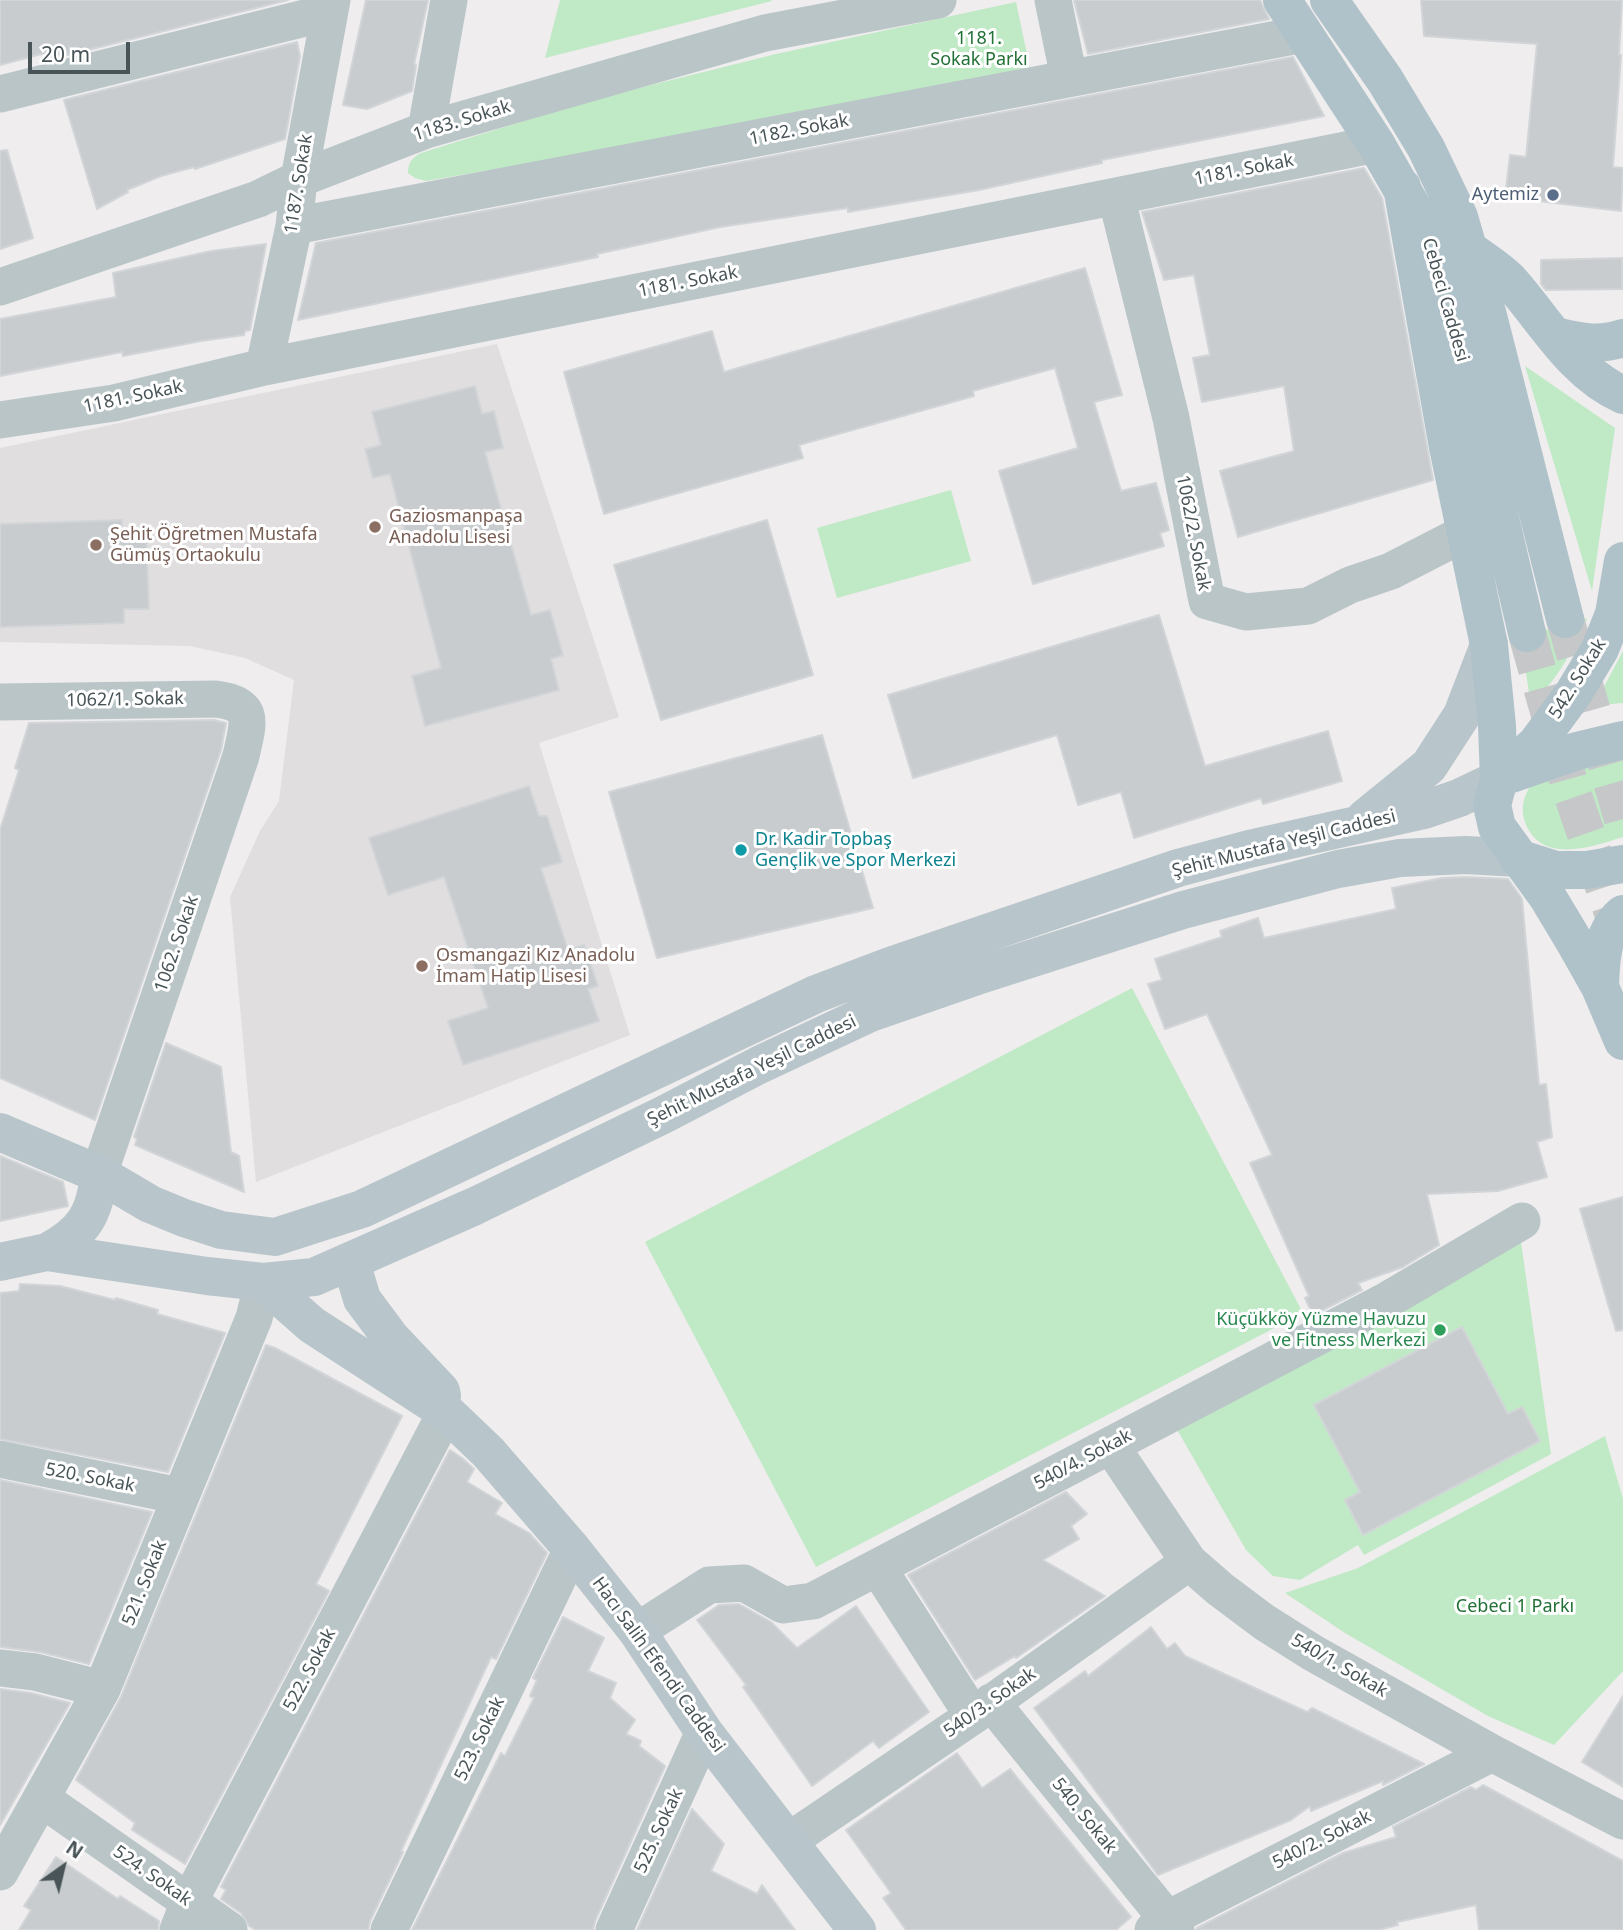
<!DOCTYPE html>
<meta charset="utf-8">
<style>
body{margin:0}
#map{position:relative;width:1623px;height:1930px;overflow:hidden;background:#efedee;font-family:"Noto Sans",sans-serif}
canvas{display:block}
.north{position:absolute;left:28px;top:1832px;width:70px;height:70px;-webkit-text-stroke:5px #fff;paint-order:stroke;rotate:34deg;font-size:19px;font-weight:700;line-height:28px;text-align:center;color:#485458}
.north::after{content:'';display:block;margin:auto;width:24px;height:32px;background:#485458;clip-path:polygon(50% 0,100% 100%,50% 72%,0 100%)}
.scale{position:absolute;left:28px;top:42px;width:102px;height:32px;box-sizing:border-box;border:4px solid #485458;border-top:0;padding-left:9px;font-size:21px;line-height:24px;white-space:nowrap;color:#485458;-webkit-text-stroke:5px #fff;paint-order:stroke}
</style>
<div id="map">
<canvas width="1623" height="1930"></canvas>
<div class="north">N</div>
<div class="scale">20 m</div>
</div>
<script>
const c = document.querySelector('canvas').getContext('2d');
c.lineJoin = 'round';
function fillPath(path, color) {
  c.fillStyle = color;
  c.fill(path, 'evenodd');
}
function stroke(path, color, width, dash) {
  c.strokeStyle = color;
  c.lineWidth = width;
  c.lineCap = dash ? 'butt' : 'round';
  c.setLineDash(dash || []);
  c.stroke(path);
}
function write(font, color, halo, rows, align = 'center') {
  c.font = font + ' "Noto Sans",sans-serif';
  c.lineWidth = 6;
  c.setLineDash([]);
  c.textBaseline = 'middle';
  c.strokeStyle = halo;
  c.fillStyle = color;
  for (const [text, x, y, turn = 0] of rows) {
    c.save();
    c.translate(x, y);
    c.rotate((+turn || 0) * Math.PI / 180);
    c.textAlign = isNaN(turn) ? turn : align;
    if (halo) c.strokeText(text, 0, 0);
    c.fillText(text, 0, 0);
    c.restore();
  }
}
const education = new Path2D(`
 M 497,344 L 619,717 L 539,743 L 630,1035 L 256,1182 L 230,897 L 260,831 L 279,801 L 294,680 L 245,658 L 190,646 L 0,642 L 0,448 Z`);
const green = new Path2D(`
 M 560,0 L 771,0 L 772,1 L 545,58 Z
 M 1016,2 L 1032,78 L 426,181 L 415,178 L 408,173 C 408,162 412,158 421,153 L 591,100 L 776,54 Z
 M 1525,366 L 1615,428 L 1592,591 Z
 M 951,490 L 971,561 L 837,598 L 817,528 Z
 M 1587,618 C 1575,647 1559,677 1537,698 L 1529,693 L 1523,653 L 1518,638 Z
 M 1623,651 L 1623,703 L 1599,705 L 1597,700 Z
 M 1623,752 L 1623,837 C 1589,848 1538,865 1524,819 C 1520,804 1526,791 1535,779 Z
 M 1132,988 L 1303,1313 L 816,1567 L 645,1242 Z
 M 1520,1235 L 1551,1454 L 1364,1555 L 1358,1545 L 1300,1580 L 1273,1576 L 1246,1550 L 1175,1426 Z
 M 1605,1436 L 1623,1499 L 1623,1671 L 1554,1745 L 1488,1716 L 1345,1633 L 1285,1593 L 1358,1568 Z`);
const building = new Path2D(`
 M 0,0 L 288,0 L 52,59 L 49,52 L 0,65 Z
 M 366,0 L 428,0 L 414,64 L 416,65 L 412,91 L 367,109 L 343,105 Z
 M 1074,0 L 1260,0 L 1269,19 L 1088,54 Z
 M 1421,0 L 1622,0 L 1619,55 L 1621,55 L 1613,167 L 1623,168 L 1621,211 L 1505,197 L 1510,155 L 1526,157 L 1537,44 L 1424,36 Z
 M 297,42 L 300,56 L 285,139 L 195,169 L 194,167 L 161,176 L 127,190 L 128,192 L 97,209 L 64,100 Z
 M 1293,57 L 1324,116 L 1102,160 L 1102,163 L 979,190 L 848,212 L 848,208 L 720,227 L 597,254 L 598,257 L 298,320 L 316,243 Z
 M 7,150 L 33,238 L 0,249 L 0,151 Z
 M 1364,168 L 1382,198 L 1433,480 L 1238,537 L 1220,471 L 1294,451 L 1284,386 L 1202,402 L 1193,358 L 1210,355 L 1194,275 L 1164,280 L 1142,212 Z
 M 266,244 L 250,330 L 245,331 L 244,335 L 201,341 L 123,356 L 122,352 L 0,376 L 0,319 L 116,297 L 113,273 L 211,251 Z
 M 1622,258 L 1622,289 L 1546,290 L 1541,284 L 1541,260 Z
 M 1085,268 L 1122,395 L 1094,402 L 1121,491 L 1156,483 L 1169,530 L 1160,533 L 1164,546 L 1033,584 L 999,471 L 1078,448 L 1055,368 L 973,391 L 974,396 L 799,445 L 803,458 L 604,514 L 564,372 L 712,331 L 724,372 Z
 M 475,386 L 482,414 L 494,411 L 503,448 L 485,452 L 531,615 L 550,610 L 563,655 L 551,659 L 559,690 L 425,726 L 412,676 L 441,668 L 390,474 L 373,478 L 365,449 L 381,445 L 372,412 Z
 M 122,520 L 122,529 L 146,528 L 149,609 L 124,609 L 124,623 L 0,627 L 0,524 Z
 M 767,520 L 813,675 L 661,720 L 614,565 Z
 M 1159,615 L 1205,766 L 1328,731 L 1342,781 L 1263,804 L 1261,798 L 1134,838 L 1121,792 L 1078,805 L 1057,735 L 913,778 L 888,695 Z
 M 214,720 L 226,723 L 221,750 L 95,1120 L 0,1078 L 0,830 L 19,770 L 15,768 L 29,723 Z
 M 822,735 L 873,908 L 657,958 L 609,792 Z
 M 529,786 L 539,816 L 547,816 L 562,862 L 541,868 L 568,950 L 584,945 L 598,986 L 588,989 L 599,1021 L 463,1065 L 448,1021 L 488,1008 L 444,877 L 388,895 L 369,838 Z
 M 1466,877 L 1508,879 L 1522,899 L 1539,1085 L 1546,1084 L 1552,1137 L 1537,1142 L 1547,1177 L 1498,1191 L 1427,1194 L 1439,1245 L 1403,1267 L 1358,1283 L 1362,1290 L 1313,1315 L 1305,1298 L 1309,1296 L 1250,1163 L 1272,1155 L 1207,1014 L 1165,1029 L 1148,984 L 1162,980 L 1155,959 L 1222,937 L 1220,931 L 1258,918 L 1264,938 L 1396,909 L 1392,888 L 1442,878 Z
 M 166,1043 L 221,1067 L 231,1152 L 239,1156 L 244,1192 L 135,1145 L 137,1139 L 134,1137 Z
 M 0,1156 L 63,1182 L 68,1206 L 0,1221 Z
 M 1623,1197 L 1623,1330 L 1616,1331 L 1580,1209 Z
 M 20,1284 L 60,1286 L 115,1300 L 116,1298 L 158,1310 L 157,1314 L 225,1333 L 168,1472 L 0,1439 L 0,1293 L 19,1291 Z
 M 1462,1327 L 1508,1414 L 1522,1407 L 1540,1441 L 1363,1535 L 1345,1500 L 1360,1492 L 1314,1405 Z
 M 266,1345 L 275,1348 L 402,1416 L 316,1584 L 329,1591 L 185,1864 L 132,1830 L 135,1823 L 76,1780 L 121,1697 Z
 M 450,1450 L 462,1458 L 474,1469 L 467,1482 L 502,1503 L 495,1514 L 529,1533 L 547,1553 L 496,1659 L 491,1657 L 401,1851 L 403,1852 L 370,1921 L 368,1930 L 256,1930 L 249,1926 L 241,1913 L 221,1899 L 226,1890 L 221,1887 Z
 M 0,1480 L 152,1512 L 89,1664 L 40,1652 L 0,1647 Z
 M 1066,1492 L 1087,1514 L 1071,1526 L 1079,1539 L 1043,1560 L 1105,1596 L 1016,1658 L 1015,1656 L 975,1680 L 908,1575 Z
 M 739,1604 L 771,1622 L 797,1648 L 856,1606 L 929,1712 L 879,1748 L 873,1741 L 812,1786 L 743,1687 L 746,1685 L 697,1620 L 719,1605 Z
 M 563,1617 L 604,1638 L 588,1671 L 616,1683 L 610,1698 L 635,1720 L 626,1734 L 641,1741 L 639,1746 L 665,1766 L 595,1921 L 593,1930 L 412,1930 L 501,1753 L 505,1756 L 534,1698 L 530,1696 L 537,1680 L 533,1678 Z
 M 1151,1627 L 1167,1649 L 1175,1643 L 1185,1656 L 1307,1712 L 1312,1708 L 1424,1764 L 1383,1785 L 1383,1781 L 1311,1811 L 1310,1806 L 1291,1820 L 1158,1875 L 1034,1708 L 1085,1671 L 1088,1676 Z
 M 0,1689 L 31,1693 L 70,1703 L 0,1825 Z
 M 1623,1696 L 1623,1787 L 1582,1762 Z
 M 957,1753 L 982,1788 L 1010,1769 L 1131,1917 L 1116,1930 L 906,1930 L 883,1898 L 891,1893 L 846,1830 Z
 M 1483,1785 L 1623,1861 L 1623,1930 L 1479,1930 L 1476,1905 L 1397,1922 L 1398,1925 L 1378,1930 L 1196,1930 L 1197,1928 L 1343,1853 L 1396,1837 L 1393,1827 L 1471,1787 L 1476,1790 Z
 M 692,1809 L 724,1844 L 711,1871 L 757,1894 L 762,1885 L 795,1930 L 637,1930 Z
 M 56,1857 L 118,1899 L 120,1896 L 159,1921 L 158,1930 L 19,1930 L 31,1910 L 24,1906 Z`);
const primaryTunnel = new Path2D(`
 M 1565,619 L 1623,819
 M 1527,633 L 1571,790 L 1623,942`);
const street = new Path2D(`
 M 1053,0 L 1069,78
 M 0,94 L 329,12
 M 426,130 L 449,0
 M 1116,196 L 1171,418 L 1207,601 L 1246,612 L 1308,606 L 1350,585 L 1391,571 L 1465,533
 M 294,226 L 1304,34
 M 0,287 L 258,199 L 299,179 L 426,130 L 765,33 L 938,0
 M 264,367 L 294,226 L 299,179 L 332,0
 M 0,420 L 114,403 L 264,367 L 1376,144
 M 0,702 L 216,699 C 257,704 248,723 241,756 L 99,1174
 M 1111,1446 L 1189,1562 L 1220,1589 L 1264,1622 L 1313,1653 L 1492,1753 L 1623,1821
 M 0,1459 L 180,1496
 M 878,1568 L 973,1716
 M 637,1631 L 709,1585 L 744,1583 L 783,1605 L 813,1601 L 1384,1302 L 1522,1221
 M 0,1668 L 35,1672 L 102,1689
 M 991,1702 L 1176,1930
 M 42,1799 L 229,1930
 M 790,1840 L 973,1716 L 1189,1562
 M 0,1872 L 102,1689 L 254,1318 L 263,1282
 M 178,1930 L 189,1902 L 446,1412
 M 389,1930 L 572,1549
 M 614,1930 L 704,1732
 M 1153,1930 L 1168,1919 L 1492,1753`);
const secondary = new Path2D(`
 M 1365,818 L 1429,766 L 1462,715 L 1489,645
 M 0,1132 L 99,1174 L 150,1204 L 184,1218 L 221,1230 L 275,1237 L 362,1209 L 816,994 L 890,966 L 1178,868 L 1249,849 L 1424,810 L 1459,798 L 1499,779
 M 47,1252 C 83,1233 95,1215 99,1174
 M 0,1262 L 47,1252 L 207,1276 L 263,1282 L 314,1277 L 475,1206 L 663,1115 L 759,1065 L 870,1013 L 977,976 L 1183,910 L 1338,869 L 1400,858 L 1466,855 L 1518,858
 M 351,1262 L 362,1299 L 391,1338 L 441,1391 L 442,1396
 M 263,1282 L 312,1325 L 446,1412 L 488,1452 L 572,1549 L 637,1631 L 704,1732 L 857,1930`);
const primary = new Path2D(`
 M 1282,0 L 1376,144 L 1420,221 L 1435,256 L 1463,360 L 1527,633
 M 1329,0 L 1385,80 L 1426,148 L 1459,217 L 1487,312 L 1565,619
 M 1402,187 L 1448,447 L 1489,645 L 1497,726 L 1499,779 L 1492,805 L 1497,827 L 1547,896 L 1574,941 L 1600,987 L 1623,1041
 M 1470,250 C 1483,260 1498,269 1509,280 C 1545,320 1572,372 1623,395
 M 1555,336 C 1578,342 1600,346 1623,338
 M 1511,774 L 1577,751 L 1623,740
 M 1499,779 L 1537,743 L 1573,694 L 1600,649 L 1614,614 L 1623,561
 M 1518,858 L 1556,870 L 1587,870 L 1623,864
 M 1600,987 C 1601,960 1601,933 1623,914`);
const markers = [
 [1553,195,7,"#5c6f8a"],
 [375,527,7,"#8d6e63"],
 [96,545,7,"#8d6e63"],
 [741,850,7,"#0f9aa8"],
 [422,966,7,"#8d6e63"],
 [1440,1330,7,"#2e9e5b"]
];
const parkNames = [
 ["1181.",979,39],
 ["Sokak Parkı",979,60],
 ["Cebeci 1 Parkı",1515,1607]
];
const streetNames = [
 ["1183. Sokak",462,121,-17],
 ["1182. Sokak",799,130,-11],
 ["1181. Sokak",1244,170,-11],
 ["1187. Sokak",299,184,-81],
 ["1181. Sokak",688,282,-11],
 ["Cebeci Caddesi",1445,300,74],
 ["1181. Sokak",133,397,-12],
 ["1062/2. Sokak",1193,533,79],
 ["542. Sokak",1578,679,-58],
 ["1062/1. Sokak",125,700,-1],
 ["Şehit Mustafa Yeşil Caddesi",1284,844,-14],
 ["1062. Sokak",177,944,-71],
 ["Şehit Mustafa Yeşil Caddesi",752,1071,-26],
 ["540/4. Sokak",1083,1460,-28],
 ["520. Sokak",90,1478,11],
 ["521. Sokak",145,1583,-68],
 ["Hacı Salih Efendi Caddesi",658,1665,54],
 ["540/1. Sokak",1339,1666,30],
 ["522. Sokak",310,1670,-62],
 ["540/3. Sokak",990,1703,-35],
 ["523. Sokak",480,1739,-64],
 ["540. Sokak",1084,1816,51],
 ["525. Sokak",659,1831,-65],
 ["540/2. Sokak",1322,1840,-27],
 ["524. Sokak",152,1876,35]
];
const serviceNames = [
 ["Aytemiz",1539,195]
];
const educationNames = [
 ["Gaziosmanpaşa",389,517],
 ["Anadolu Lisesi",389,538],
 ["Şehit Öğretmen Mustafa",110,535],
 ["Gümüş Ortaokulu",110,556],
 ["Osmangazi Kız Anadolu",436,956],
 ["İmam Hatip Lisesi",436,977]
];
const cultureNames = [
 ["Dr. Kadir Topbaş",755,840],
 ["Gençlik ve Spor Merkezi",755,861]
];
const leisureNames = [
 ["Küçükköy Yüzme Havuzu",1426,1320],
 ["ve Fitness Merkezi",1426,1341]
];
fillPath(education, '#e0dedf');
fillPath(green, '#c0e9c6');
fillPath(building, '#c8ccce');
stroke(building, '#d2d5d8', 2);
stroke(primaryTunnel, '#c5c7c8', 38, [38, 19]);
stroke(street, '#bac5c8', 37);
stroke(secondary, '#b8c5ca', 38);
stroke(primary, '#b0c2c9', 38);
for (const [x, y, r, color] of markers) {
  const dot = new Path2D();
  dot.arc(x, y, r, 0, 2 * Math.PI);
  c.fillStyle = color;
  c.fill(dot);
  stroke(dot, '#fff', 2.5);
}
write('18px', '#217036', '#fff', parkNames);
write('18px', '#485458', '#fff', streetNames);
write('18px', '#4e5e75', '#fff', serviceNames, 'right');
write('18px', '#785e54', '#fff', educationNames, 'left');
write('18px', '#0d838f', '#fff', cultureNames, 'left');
write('18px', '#27864d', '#fff', leisureNames, 'right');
</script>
